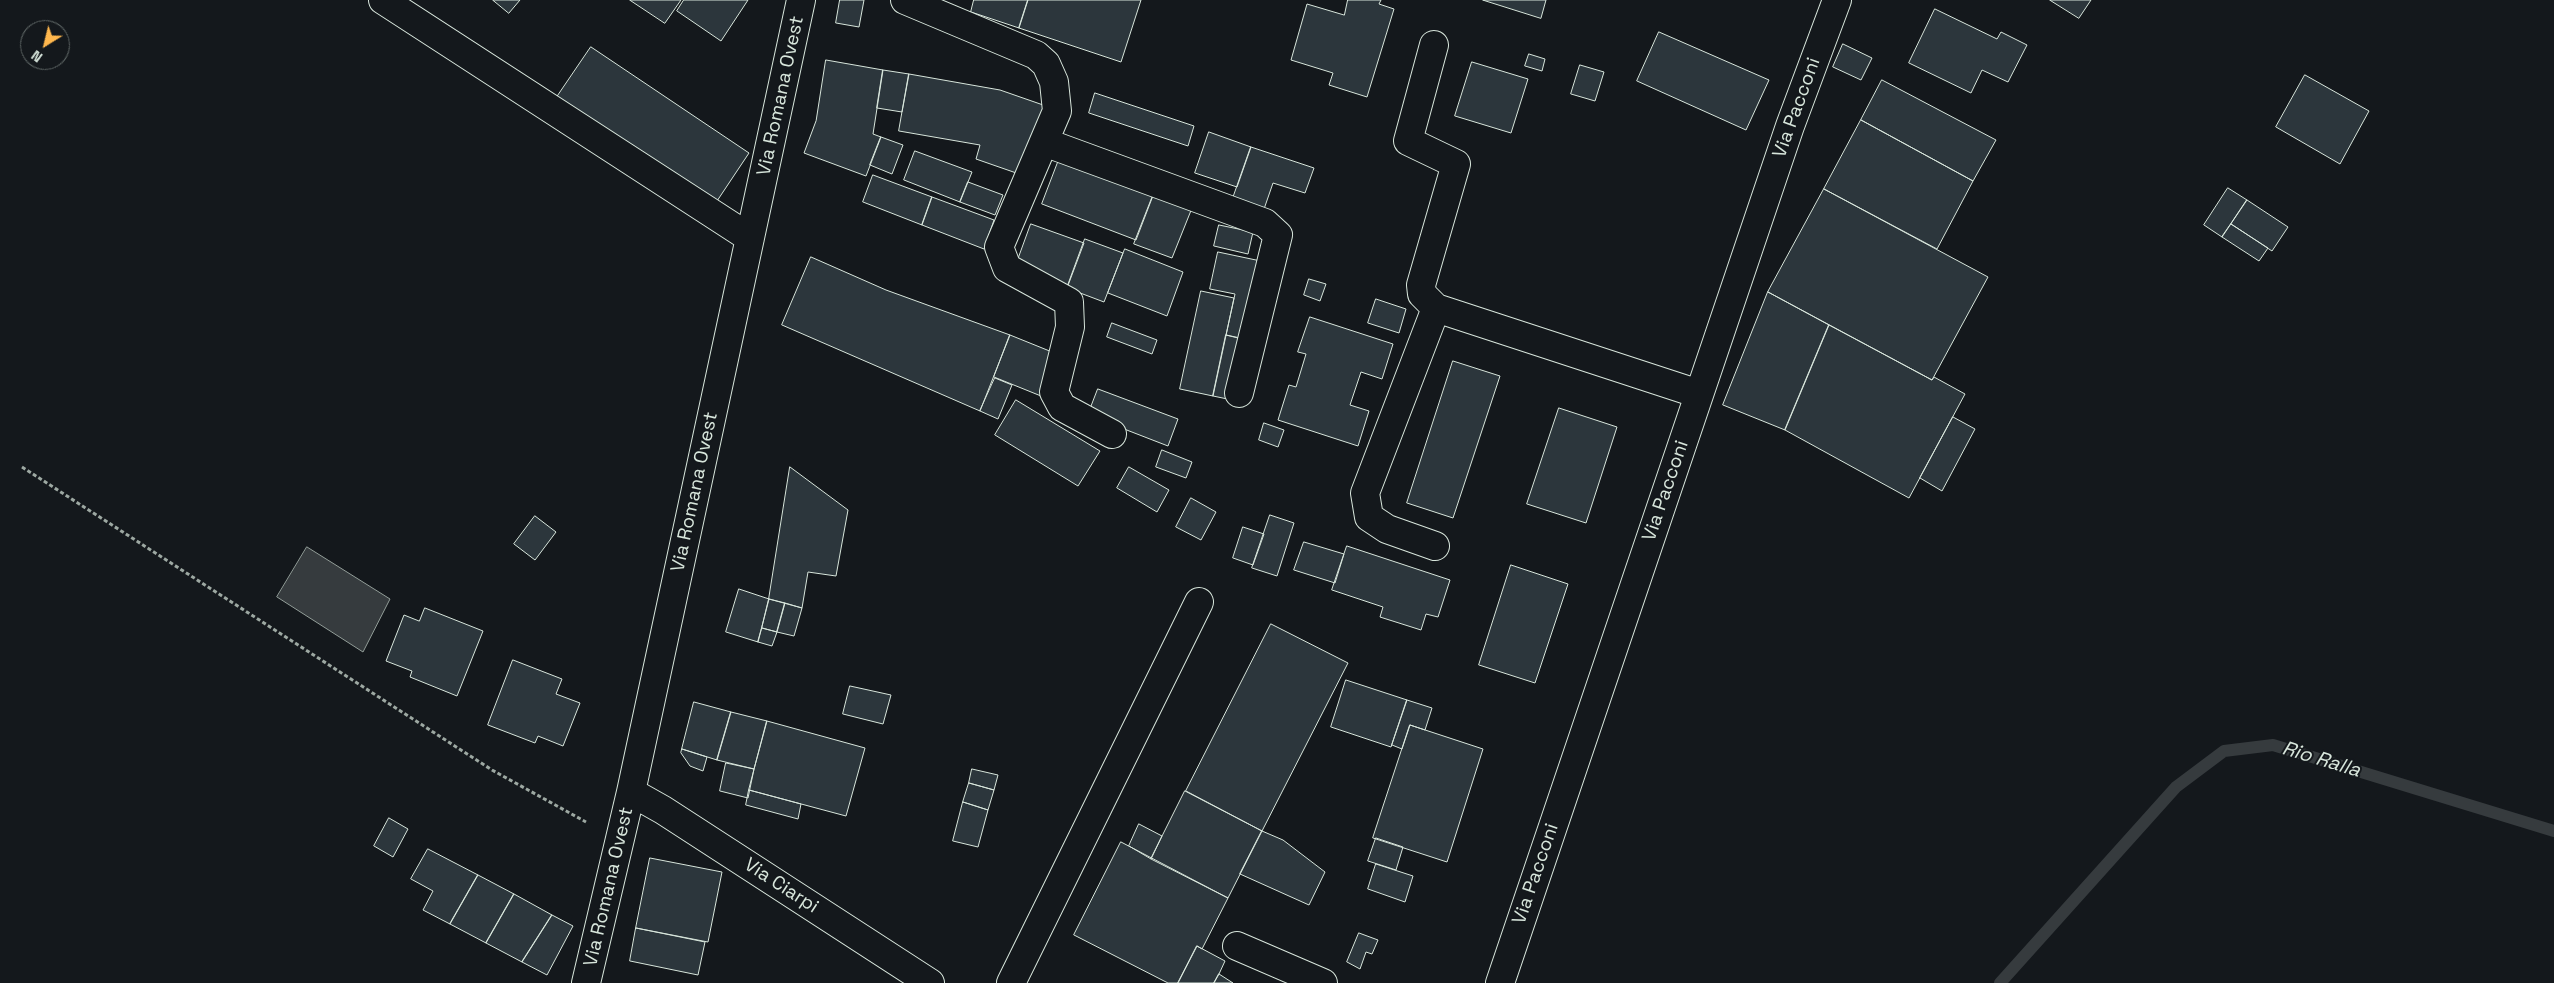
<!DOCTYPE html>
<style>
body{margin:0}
#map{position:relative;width:2554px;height:983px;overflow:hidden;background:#14181c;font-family:"Space Grotesk",sans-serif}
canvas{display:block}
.north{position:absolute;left:20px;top:20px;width:50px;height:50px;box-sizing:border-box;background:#14181c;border:1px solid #626a69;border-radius:50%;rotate:216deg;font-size:14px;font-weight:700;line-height:20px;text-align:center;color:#d8e6dc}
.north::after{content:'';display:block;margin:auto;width:18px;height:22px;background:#ffb74d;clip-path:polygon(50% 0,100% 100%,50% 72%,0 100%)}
</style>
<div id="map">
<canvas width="2554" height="983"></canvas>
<div class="north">N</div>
</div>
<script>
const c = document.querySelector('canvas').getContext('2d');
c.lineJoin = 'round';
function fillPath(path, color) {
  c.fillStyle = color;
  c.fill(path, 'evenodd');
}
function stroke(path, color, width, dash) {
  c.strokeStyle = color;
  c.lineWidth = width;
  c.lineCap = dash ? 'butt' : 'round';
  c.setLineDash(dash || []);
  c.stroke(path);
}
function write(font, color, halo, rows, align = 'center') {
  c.font = font + ' "Space Grotesk",sans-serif';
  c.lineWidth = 4;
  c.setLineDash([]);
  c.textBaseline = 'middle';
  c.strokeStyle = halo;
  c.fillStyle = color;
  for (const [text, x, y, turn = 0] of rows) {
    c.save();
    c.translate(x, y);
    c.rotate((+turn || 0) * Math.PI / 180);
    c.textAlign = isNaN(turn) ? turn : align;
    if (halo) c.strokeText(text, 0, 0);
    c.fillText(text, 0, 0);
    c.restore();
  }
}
const water = new Path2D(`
 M 307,547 L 390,599 L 363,652 L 277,597 Z`);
const stream = new Path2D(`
 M 2000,983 L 2176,787 L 2224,751 L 2273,745 L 2554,831`);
const building = new Path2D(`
 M 493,0 L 520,0 L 509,13 Z
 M 630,0 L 681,0 L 665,23 Z
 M 684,0 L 748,0 L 721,41 L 677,11 Z
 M 840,0 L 864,0 L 859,27 L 836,23 Z
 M 974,0 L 1028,0 L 1019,28 L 971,12 Z
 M 1028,0 L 1141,0 L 1121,62 L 1019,28 Z
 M 1348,0 L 1381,0 L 1379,4 L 1394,9 L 1367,97 L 1329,85 L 1333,73 L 1291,60 L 1307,4 L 1344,15 Z
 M 1483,0 L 1546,0 L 1541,18 Z
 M 2050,0 L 2091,0 L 2079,18 Z
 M 1935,9 L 1997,39 L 2001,32 L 2027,45 L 2008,82 L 1982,70 L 1971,93 L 1909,63 Z
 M 1659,32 L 1769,80 L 1746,130 L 1637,81 Z
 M 1843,44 L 1872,58 L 1861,80 L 1833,67 Z
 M 591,47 L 749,153 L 715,204 L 557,97 Z
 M 1529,54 L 1545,59 L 1542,71 L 1525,66 Z
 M 826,60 L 883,70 L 873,134 L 881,137 L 866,176 L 804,153 L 816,121 Z
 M 1472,62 L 1528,79 L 1511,133 L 1455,116 Z
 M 1580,65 L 1604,72 L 1595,101 L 1571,94 Z
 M 883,70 L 909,74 L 902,112 L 877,108 Z
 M 909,74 L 1000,90 L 1046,106 L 1022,175 L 976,159 L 980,145 L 899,131 Z
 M 2305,75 L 2369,111 L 2340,164 L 2276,127 Z
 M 1882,80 L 1996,140 L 1973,181 L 1861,120 Z
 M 1095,93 L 1194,126 L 1188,146 L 1089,113 Z
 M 1861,120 L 1973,181 L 1937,249 L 1824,189 Z
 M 1209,132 L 1251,147 L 1237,187 L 1195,173 Z
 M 881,137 L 903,145 L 892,174 L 870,165 Z
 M 1251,147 L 1314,168 L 1305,193 L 1273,183 L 1263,212 L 1232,201 Z
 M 915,151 L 972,172 L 960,202 L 904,180 Z
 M 1060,157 L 1154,193 L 1136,240 L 1042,204 Z
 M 873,175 L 932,197 L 922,225 L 863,202 Z
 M 968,182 L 1003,195 L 995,215 L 960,202 Z
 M 2228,188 L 2247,200 L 2222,237 L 2204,225 Z
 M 1824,189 L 1988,277 L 1932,380 L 1768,292 Z
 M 1154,193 L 1192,208 L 1172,258 L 1134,244 Z
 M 932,197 L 994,220 L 984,249 L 922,225 Z
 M 2247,200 L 2288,227 L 2272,251 L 2231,224 Z
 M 1031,224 L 1084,243 L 1067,288 L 1015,268 Z
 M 2231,224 L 2268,248 L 2259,261 L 2222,237 Z
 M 1219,225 L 1253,232 L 1248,254 L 1214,246 Z
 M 1085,239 L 1123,253 L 1104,302 L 1067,288 Z
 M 1125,249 L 1183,272 L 1167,316 L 1108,293 Z
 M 1218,252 L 1275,264 L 1259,342 L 1226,335 L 1235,294 L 1210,289 Z
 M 811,257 L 886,290 L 1010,335 L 980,411 L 782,325 Z
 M 1309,279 L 1326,284 L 1320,301 L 1304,295 Z
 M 1201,291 L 1234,298 L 1213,396 L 1180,389 Z
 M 1768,292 L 1829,325 L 1785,430 L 1723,405 Z
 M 1376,299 L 1406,309 L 1399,333 L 1368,323 Z
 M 1310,317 L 1393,344 L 1382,379 L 1361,372 L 1350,405 L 1369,411 L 1358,446 L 1278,420 L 1289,385 L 1296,387 L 1306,354 L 1298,352 Z
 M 1112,323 L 1157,340 L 1152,354 L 1107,337 Z
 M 1829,325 L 1932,380 L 1934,377 L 1965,394 L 1909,498 L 1785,430 Z
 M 1010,335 L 1057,354 L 1041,396 L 994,377 Z
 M 1226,335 L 1250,341 L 1237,401 L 1213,396 Z
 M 1453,361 L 1500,376 L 1453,518 L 1407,503 Z
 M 995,378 L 1012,385 L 998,419 L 980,411 Z
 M 1098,389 L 1178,419 L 1168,446 L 1088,415 Z
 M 1016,400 L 1100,451 L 1078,486 L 995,435 Z
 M 1559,408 L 1617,427 L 1586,523 L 1527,504 Z
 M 1953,417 L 1975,429 L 1942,491 L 1920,478 Z
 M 1264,423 L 1284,430 L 1278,447 L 1259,440 Z
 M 1162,450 L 1192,462 L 1186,478 L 1156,467 Z
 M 790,467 L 848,510 L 836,576 L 808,572 L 802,608 L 769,599 Z
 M 1129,467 L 1169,490 L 1157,512 L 1117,488 Z
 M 1191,498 L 1216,512 L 1201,540 L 1176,527 Z
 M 1270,515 L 1294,523 L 1277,576 L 1252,568 Z
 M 535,516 L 556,532 L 535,560 L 514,544 Z
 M 1243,527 L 1264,534 L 1253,565 L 1233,558 Z
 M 1304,542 L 1344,554 L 1335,583 L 1294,570 Z
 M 1347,546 L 1450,580 L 1438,617 L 1426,614 L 1421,630 L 1380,617 L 1383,607 L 1332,590 Z
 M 1511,565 L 1568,584 L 1535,683 L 1479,665 Z
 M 739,589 L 769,599 L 758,642 L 726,632 Z
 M 769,599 L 785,603 L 777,632 L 762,628 Z
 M 785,603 L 802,608 L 794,636 L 777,632 Z
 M 425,608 L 483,631 L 457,696 L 410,677 L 412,671 L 386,661 L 404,615 L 419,621 Z
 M 1271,624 L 1348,663 L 1262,831 L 1186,791 Z
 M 762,628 L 777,632 L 772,646 L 758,642 Z
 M 513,660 L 562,679 L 556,694 L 580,703 L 563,746 L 538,736 L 535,743 L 488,725 Z
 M 1346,680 L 1407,700 L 1391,747 L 1331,727 Z
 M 850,686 L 891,695 L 883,724 L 843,714 Z
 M 1407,700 L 1432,708 L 1425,730 L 1410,725 L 1402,749 L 1392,745 Z
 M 694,702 L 731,712 L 717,760 L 682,749 Z
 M 731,712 L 767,721 L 754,769 L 717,760 Z
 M 767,721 L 865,748 L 846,816 L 749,790 Z
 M 1410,725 L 1483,749 L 1447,862 L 1373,838 Z
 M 682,749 L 707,757 L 703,771 L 690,766 L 681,753 Z
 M 726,763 L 754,769 L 748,798 L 720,791 Z
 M 972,769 L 998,775 L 994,790 L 969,783 Z
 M 969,783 L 994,790 L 988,810 L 963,802 Z
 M 749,790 L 801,804 L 798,819 L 746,805 Z
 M 1185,791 L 1262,831 L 1228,898 L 1151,859 Z
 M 963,802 L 988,810 L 978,847 L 953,841 Z
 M 389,818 L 408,829 L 393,857 L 374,846 Z
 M 1139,824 L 1162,836 L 1151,859 L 1129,846 Z
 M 1262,831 L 1283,840 L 1325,872 L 1309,905 L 1240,874 Z
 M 1376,838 L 1403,847 L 1396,870 L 1368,861 Z
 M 1121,842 L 1228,898 L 1202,949 L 1197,946 L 1178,983 L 1168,983 L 1074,935 Z
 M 428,849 L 478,875 L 450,924 L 423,910 L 433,891 L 411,879 Z
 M 650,858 L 722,872 L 708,942 L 636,928 Z
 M 1376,864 L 1413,876 L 1405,902 L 1368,889 Z
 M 478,875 L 514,894 L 486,943 L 450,924 Z
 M 514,894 L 552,915 L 522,962 L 486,943 Z
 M 552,915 L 573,926 L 547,975 L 522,962 Z
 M 636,928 L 705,942 L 698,975 L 630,961 Z
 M 1359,933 L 1378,940 L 1372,954 L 1366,952 L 1360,969 L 1347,962 Z
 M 1197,946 L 1225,961 L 1219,974 L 1214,983 L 1178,983 Z
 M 1219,974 L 1233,983 L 1214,983 Z`);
const path = new Path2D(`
 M 22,467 L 492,770 L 586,822`);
const minor = new Path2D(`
 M 383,0 L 750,238
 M 905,0 L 1036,55 L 1046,64 L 1054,82 L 1057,111 L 999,247 L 1007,268 L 1069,302 L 1070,327 L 1054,392 L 1062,407 L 1112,434
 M 1434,45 L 1408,141 L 1456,164 L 1421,285 L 1422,294 L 1436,308 L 1699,394
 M 1044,142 L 1265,223 L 1278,235 L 1239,393
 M 1435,546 L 1387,529 L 1369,517 L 1365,493 L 1436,308
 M 631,792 L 663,810 L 930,983
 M 1237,946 L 1323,983
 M 586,983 L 631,792 L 801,0
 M 1011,983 L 1199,602
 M 1500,983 L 1790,126 L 1837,0`);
const streetNames = [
 ["Via Romana Ovest",781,96,-78],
 ["Via Pacconi",1797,108,-70],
 ["Via Pacconi",1666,491,-71],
 ["Via Romana Ovest",695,492,-78],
 ["Via Pacconi",1536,874,-71],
 ["Via Ciarpi",781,886,33],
 ["Via Romana Ovest",609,887,-77]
];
const waterNames = [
 ["Rio Ralla",2321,760,17]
];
fillPath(water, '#363b3e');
stroke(water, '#939e99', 1);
stroke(stream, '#363b3e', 12);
fillPath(building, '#2c363c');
stroke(building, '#d8e6dc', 1);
stroke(minor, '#d8e6dc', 30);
stroke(path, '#9da8a2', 3, [4, 2.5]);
stroke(minor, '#14181c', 28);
write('19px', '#d8e6dc', '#14181c', streetNames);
write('italic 20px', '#d8e6dc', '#14181c', waterNames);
</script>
